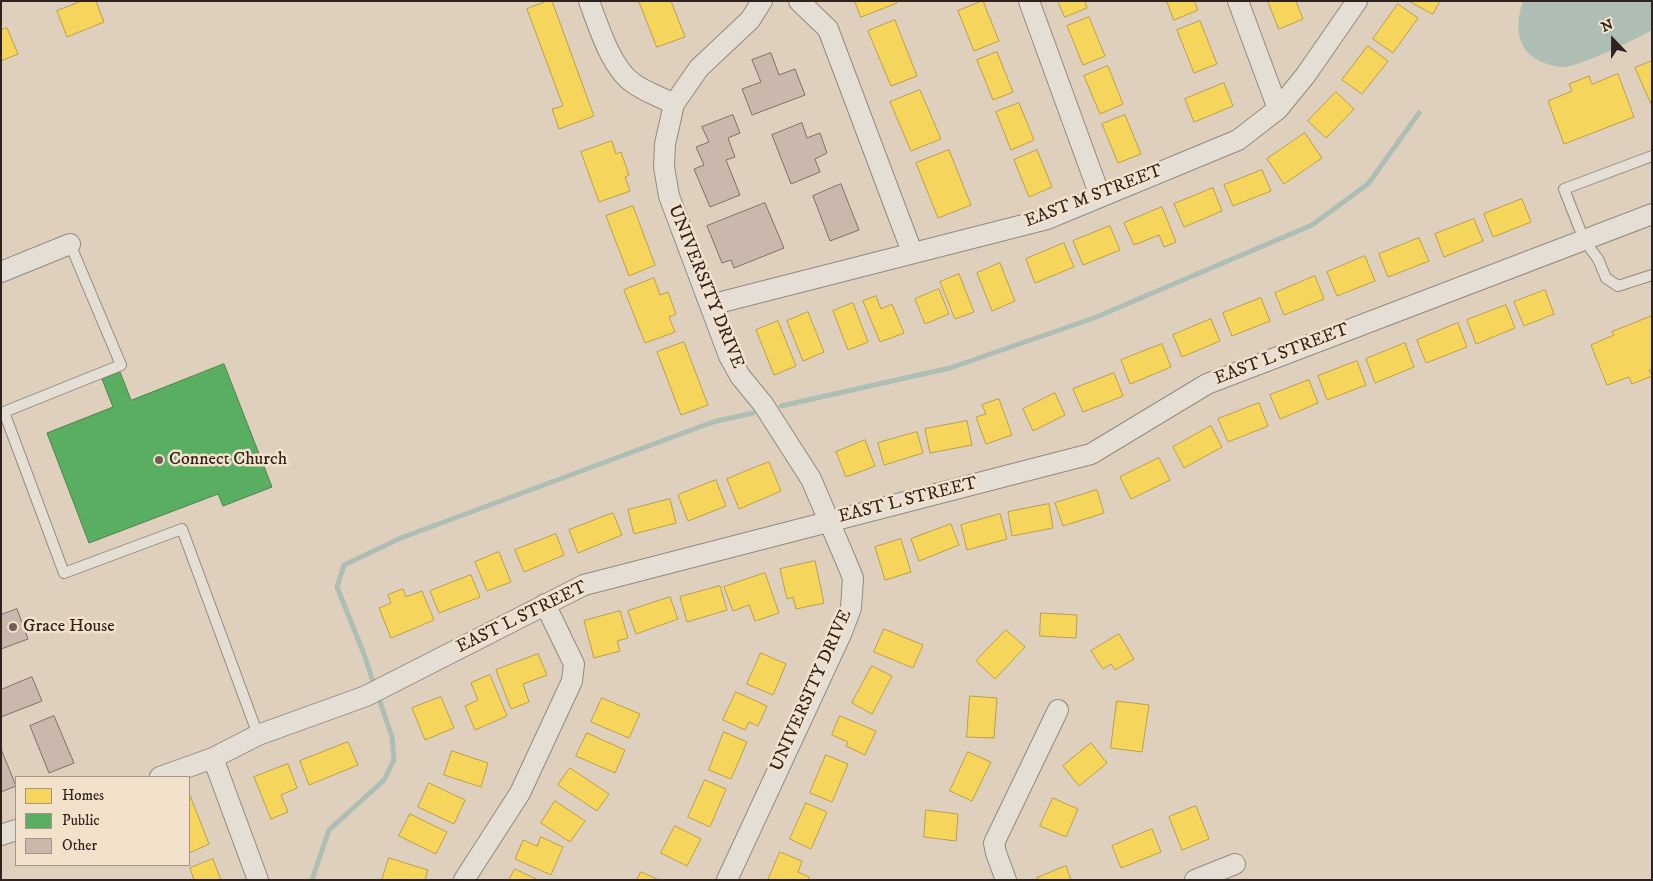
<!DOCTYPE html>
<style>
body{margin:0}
#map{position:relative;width:1653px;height:881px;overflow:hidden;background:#ded0bd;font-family:"IM FELL DW Pica",serif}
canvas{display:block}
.frame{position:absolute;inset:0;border:2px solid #30221e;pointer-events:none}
.legend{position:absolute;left:15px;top:776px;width:175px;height:90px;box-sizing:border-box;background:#f2e2cc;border:1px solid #a49586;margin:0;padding:6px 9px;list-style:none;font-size:15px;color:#30221e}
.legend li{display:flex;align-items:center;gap:10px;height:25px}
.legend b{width:25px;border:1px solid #a49586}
.north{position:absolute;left:1588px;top:15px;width:50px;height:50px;-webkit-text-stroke:4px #f2e2cc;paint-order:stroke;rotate:338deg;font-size:14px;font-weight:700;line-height:20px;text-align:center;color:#30221e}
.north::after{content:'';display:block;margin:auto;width:18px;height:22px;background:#30221e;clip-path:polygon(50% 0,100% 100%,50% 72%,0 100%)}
</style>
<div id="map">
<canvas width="1653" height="881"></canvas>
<div class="frame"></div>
<ul class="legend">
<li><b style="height:14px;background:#f6d55c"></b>Homes</li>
<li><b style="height:14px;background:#5aae61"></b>Public</li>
<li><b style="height:14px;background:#c9b8ab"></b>Other</li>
</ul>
<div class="north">N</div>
</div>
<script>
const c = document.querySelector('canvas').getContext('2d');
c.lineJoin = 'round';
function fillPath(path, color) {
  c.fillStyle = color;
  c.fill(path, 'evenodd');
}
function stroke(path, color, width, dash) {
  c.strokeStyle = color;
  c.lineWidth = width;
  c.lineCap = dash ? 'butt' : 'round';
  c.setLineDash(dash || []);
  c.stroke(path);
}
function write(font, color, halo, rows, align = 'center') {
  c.font = font + ' "IM FELL DW Pica",serif';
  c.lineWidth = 5;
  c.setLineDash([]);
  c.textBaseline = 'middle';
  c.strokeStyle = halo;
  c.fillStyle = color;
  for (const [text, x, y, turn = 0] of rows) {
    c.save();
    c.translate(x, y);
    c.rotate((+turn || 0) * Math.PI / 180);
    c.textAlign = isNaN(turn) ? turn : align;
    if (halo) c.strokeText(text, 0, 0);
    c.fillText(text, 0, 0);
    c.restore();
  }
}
const water = new Path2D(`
 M 1523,1 L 1652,1 L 1652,30 C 1639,38 1576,68 1563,67 C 1559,67 1555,66 1551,65 C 1518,57 1513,31 1523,1 Z`);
const homes = new Path2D(`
 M 82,1 L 96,1 L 104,22 L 67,37 L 57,11 Z
 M 547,1 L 552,1 L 594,116 L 559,129 L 552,109 L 563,106 L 527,9 Z
 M 639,1 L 671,1 L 685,37 L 657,47 Z
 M 855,1 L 896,1 L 897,3 L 861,17 Z
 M 983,1 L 999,41 L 974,51 L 958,11 Z
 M 1058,1 L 1085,1 L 1087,8 L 1065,17 Z
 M 1167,1 L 1194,1 L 1198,10 L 1174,20 Z
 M 1268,1 L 1296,1 L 1303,19 L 1279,29 Z
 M 1409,1 L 1440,1 L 1433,14 Z
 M 1398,4 L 1418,18 L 1393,53 L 1373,39 Z
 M 1089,17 L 1105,56 L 1083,65 L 1067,26 Z
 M 895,20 L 917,76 L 891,86 L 868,31 Z
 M 1200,21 L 1217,64 L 1194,73 L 1177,30 Z
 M 7,28 L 18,54 L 1,61 L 1,30 Z
 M 1368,46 L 1388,61 L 1362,94 L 1342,80 Z
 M 997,52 L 1013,92 L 993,100 L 977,60 Z
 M 1652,61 L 1652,106 L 1635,68 Z
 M 1108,66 L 1123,104 L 1100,114 L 1084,76 Z
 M 1618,74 L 1634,117 L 1564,144 L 1548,101 L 1572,91 L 1569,84 L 1589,76 L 1592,84 Z
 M 1224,83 L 1233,106 L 1194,122 L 1185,99 Z
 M 920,90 L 941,139 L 911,151 L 890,102 Z
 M 1336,92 L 1354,109 L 1326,138 L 1308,121 Z
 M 1019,103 L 1034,140 L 1011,150 L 996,112 Z
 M 1125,115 L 1141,154 L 1118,163 L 1102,124 Z
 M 1305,133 L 1322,158 L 1284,184 L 1267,159 Z
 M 612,141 L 616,154 L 621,152 L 629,175 L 625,177 L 630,191 L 599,202 L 581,152 Z
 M 949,150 L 971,205 L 938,218 L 916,163 Z
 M 1037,150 L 1052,187 L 1029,197 L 1014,160 Z
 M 1262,170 L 1271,191 L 1233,206 L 1224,185 Z
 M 1213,188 L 1222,211 L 1184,227 L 1174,204 Z
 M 1522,199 L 1531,222 L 1493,237 L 1484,214 Z
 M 633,206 L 655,265 L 629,276 L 606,216 Z
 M 1162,207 L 1176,242 L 1164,247 L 1159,235 L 1134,245 L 1124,223 Z
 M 1474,219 L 1483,241 L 1444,257 L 1435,234 Z
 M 1110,226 L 1120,250 L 1083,265 L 1073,241 Z
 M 1419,238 L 1429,261 L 1388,277 L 1379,254 Z
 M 1064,243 L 1074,267 L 1035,283 L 1026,259 Z
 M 1365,256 L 1375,281 L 1337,296 L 1327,272 Z
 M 1000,263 L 1015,301 L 992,311 L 977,273 Z
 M 959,274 L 974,312 L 955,319 L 940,282 Z
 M 1315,276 L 1324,299 L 1284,315 L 1275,293 Z
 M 654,278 L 660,295 L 668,292 L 676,314 L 669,317 L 675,332 L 645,343 L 624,290 Z
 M 939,289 L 949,314 L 925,324 L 915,299 Z
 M 1545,290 L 1554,314 L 1524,326 L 1514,302 Z
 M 876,296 L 881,309 L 892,304 L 904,333 L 880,342 L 863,301 Z
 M 1261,298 L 1270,321 L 1232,336 L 1223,313 Z
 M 853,303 L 868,342 L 848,350 L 833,311 Z
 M 1506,305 L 1515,328 L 1476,344 L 1467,320 Z
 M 808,312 L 824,352 L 803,361 L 787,321 Z
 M 1652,316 L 1652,369 L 1649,370 L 1652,376 L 1632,384 L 1629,377 L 1607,385 L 1591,345 L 1614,335 L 1612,332 Z
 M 1211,319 L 1220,341 L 1182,357 L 1173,335 Z
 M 778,321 L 796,366 L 774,375 L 756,330 Z
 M 1458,323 L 1467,347 L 1426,363 L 1417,340 Z
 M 684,342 L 708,405 L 681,415 L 657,352 Z
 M 1405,343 L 1414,367 L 1375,383 L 1366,359 Z
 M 1162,344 L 1171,367 L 1130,384 L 1121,360 Z
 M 1357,361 L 1366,385 L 1327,400 L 1318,376 Z
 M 1114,373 L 1123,396 L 1083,412 L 1073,389 Z
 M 1309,380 L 1318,403 L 1280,419 L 1270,395 Z
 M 1055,393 L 1065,415 L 1033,431 L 1023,409 Z
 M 999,399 L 1012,435 L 986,444 L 976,417 L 986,414 L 982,405 Z
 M 1259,403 L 1268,426 L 1228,442 L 1218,419 Z
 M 967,421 L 972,445 L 930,453 L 925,429 Z
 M 1211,426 L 1222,447 L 1184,468 L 1173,447 Z
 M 917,432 L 923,453 L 884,465 L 878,443 Z
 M 865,440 L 875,466 L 846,477 L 836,452 Z
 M 1159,458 L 1170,480 L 1131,499 L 1120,477 Z
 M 769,462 L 781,491 L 739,509 L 727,479 Z
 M 716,480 L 726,506 L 688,521 L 678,495 Z
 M 1097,490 L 1104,513 L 1063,526 L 1055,503 Z
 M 670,499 L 676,523 L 634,534 L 628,510 Z
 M 1049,504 L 1053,528 L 1012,536 L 1008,512 Z
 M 613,513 L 622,535 L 578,553 L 569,530 Z
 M 1000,514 L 1007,539 L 967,550 L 961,525 Z
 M 951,524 L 959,545 L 919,561 L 911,539 Z
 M 556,534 L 564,555 L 524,572 L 515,550 Z
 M 901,539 L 911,572 L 885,580 L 875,547 Z
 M 499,552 L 511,582 L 487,591 L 475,562 Z
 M 815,561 L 824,603 L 796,609 L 793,597 L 787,599 L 780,569 Z
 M 765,573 L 779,613 L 755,621 L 749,605 L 733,611 L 724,587 Z
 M 471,575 L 480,597 L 439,613 L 430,591 Z
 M 720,586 L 727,610 L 687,622 L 680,597 Z
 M 403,589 L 406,597 L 422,591 L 434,620 L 391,638 L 379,608 L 391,603 L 388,595 Z
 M 670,597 L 678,619 L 636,634 L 628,611 Z
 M 620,611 L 628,638 L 617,641 L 620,651 L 594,658 L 584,621 Z
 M 1041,613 L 1077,615 L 1076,638 L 1040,636 Z
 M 884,629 L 923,645 L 913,668 L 874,652 Z
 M 1006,630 L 1025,647 L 995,679 L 976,661 Z
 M 1119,634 L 1134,659 L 1115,670 L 1111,664 L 1103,669 L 1091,651 Z
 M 761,653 L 786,664 L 773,695 L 747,684 Z
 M 538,654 L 547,675 L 523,684 L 529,702 L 511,709 L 496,670 Z
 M 872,666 L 892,676 L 872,714 L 852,703 Z
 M 490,675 L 507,716 L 475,730 L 465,706 L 478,700 L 471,683 Z
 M 736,692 L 767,706 L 758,726 L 749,722 L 745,730 L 723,720 Z
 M 970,696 L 997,698 L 994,738 L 967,737 Z
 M 441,697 L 454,728 L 425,740 L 412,708 Z
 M 602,698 L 640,714 L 629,738 L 591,722 Z
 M 1117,701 L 1149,705 L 1142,752 L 1111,748 Z
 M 840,716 L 876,731 L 865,755 L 846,746 L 848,742 L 832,735 Z
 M 724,732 L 747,742 L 731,779 L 709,770 Z
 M 587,733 L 625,750 L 615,773 L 576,756 Z
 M 348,742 L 358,765 L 309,785 L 300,761 Z
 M 1091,743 L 1107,763 L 1079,786 L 1063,766 Z
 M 452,751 L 488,763 L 481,787 L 444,775 Z
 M 968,752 L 991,762 L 972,801 L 950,791 Z
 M 826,755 L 848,764 L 832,802 L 810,793 Z
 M 288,764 L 297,788 L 281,795 L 288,812 L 271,819 L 254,777 Z
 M 570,768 L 609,794 L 597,811 L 558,785 Z
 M 705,780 L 726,789 L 710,827 L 688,817 Z
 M 429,783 L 465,800 L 454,824 L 418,807 Z
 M 189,793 L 209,844 L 189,853 Z
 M 1053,798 L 1078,809 L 1066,837 L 1040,826 Z
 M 555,801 L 585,821 L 570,842 L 541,823 Z
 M 806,803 L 827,812 L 811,849 L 790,839 Z
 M 1196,806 L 1209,839 L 1182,850 L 1169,817 Z
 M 926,810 L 958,814 L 956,841 L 924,837 Z
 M 410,814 L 447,832 L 436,854 L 399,836 Z
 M 675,826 L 701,839 L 687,866 L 661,853 Z
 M 1152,829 L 1161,852 L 1121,868 L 1112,846 Z
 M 541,837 L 563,847 L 551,875 L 515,859 L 523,840 L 537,846 Z
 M 780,852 L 802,861 L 798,872 L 809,877 L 808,880 L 768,880 Z
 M 389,858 L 428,870 L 425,880 L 382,880 Z
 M 213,859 L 221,880 L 194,880 L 190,868 Z
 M 1066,866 L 1071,880 L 1038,880 L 1037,878 Z
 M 515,869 L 538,880 L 509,880 Z
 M 641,872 L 659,880 L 637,880 Z`);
const public = new Path2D(`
 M 224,364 L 272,487 L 223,506 L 218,494 L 89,543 L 47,433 L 113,407 L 102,379 L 120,372 L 131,400 Z`);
const stream = new Path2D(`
 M 781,406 L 950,368 L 1094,318 L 1312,225 L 1368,184 L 1419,113
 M 375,688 L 364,654 L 337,587 L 344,565 L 401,538 L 713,422 L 753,413
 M 312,880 L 329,830 L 384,780 L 394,760 L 392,737 L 378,696`);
const building = new Path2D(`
 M 771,53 L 779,75 L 795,69 L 805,95 L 752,115 L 742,89 L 761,82 L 752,60 Z
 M 733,115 L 740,133 L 728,138 L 735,157 L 726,160 L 740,195 L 710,207 L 694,169 L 704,165 L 696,147 L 709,142 L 702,127 Z
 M 802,123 L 807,138 L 820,133 L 827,153 L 815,159 L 820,172 L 791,184 L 772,135 Z
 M 841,184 L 859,230 L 830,241 L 813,196 Z
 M 765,203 L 784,248 L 734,268 L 731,260 L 722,263 L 707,226 Z
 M 17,609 L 28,639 L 1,649 L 1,615 Z
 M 32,677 L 42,701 L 1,717 L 1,690 Z
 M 54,716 L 74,763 L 49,773 L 30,726 Z
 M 1,749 L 16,786 L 1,792 Z`);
const service = new Path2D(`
 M 1652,156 L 1564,189 L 1584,240 L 1598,259 L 1606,278 L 1618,286 L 1652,275
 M 70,244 L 121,365 L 4,412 L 64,573 L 182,529 L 258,735`);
const minor = new Path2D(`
 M 589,1 C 598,25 611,68 633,83 C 645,92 661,97 674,104
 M 799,1 L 828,29 L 912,252
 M 1029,1 L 1100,196
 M 1238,1 L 1278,109
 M 1,272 L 70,244
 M 710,305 L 1047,219 L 1238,140 L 1278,109 L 1305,76 L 1357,1
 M 213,758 L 258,880
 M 160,777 L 213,758 L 258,735 L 366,696 L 584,585 L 1091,454 L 1207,384 L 1652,214
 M 1,835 L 16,830
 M 464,880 L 520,793 L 572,681 L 574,664 L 545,604
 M 727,880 L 842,632 L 851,608 L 853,578 L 846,561 L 811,479 L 763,404 L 740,376 L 729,356 L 669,196 L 664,167 L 665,144 L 674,104 L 699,68 L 750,20 L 762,1
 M 1006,880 L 996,853 L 994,843 L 1058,710
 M 1195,880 L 1235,864`);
const markers = [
 [159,460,5,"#6d5f56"],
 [13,627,5,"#6d5f56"]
];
const streetNames = [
 ["EAST M STREET",1094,197,-21],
 ["UNIVERSITY DRIVE",705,287,68],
 ["EAST L STREET",1282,355,-21],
 ["EAST L STREET",908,501,-14],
 ["EAST L STREET",522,618,-26],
 ["UNIVERSITY DRIVE",812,691,-66]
];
const poiNames = [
 ["Connect Church",169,460],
 ["Grace House",23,627]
];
fillPath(water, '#aebeb5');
fillPath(homes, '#f6d55c');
stroke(homes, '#bb9f49', 1);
fillPath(public, '#5aae61');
stroke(public, '#4d844d', 1);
stroke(stream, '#aebeb5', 5);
fillPath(building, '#c9b8ab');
stroke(building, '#7b7269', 1);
stroke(service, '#938a7e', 12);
stroke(minor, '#938a7e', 22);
stroke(service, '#e5ded4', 10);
stroke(minor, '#e5ded4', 20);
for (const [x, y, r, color] of markers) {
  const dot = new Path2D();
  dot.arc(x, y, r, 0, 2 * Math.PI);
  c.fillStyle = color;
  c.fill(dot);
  stroke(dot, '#f2e2cc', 2);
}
write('18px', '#30221e', '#f2e2cc', streetNames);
write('18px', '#30221e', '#f2e2cc', poiNames, 'left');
</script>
